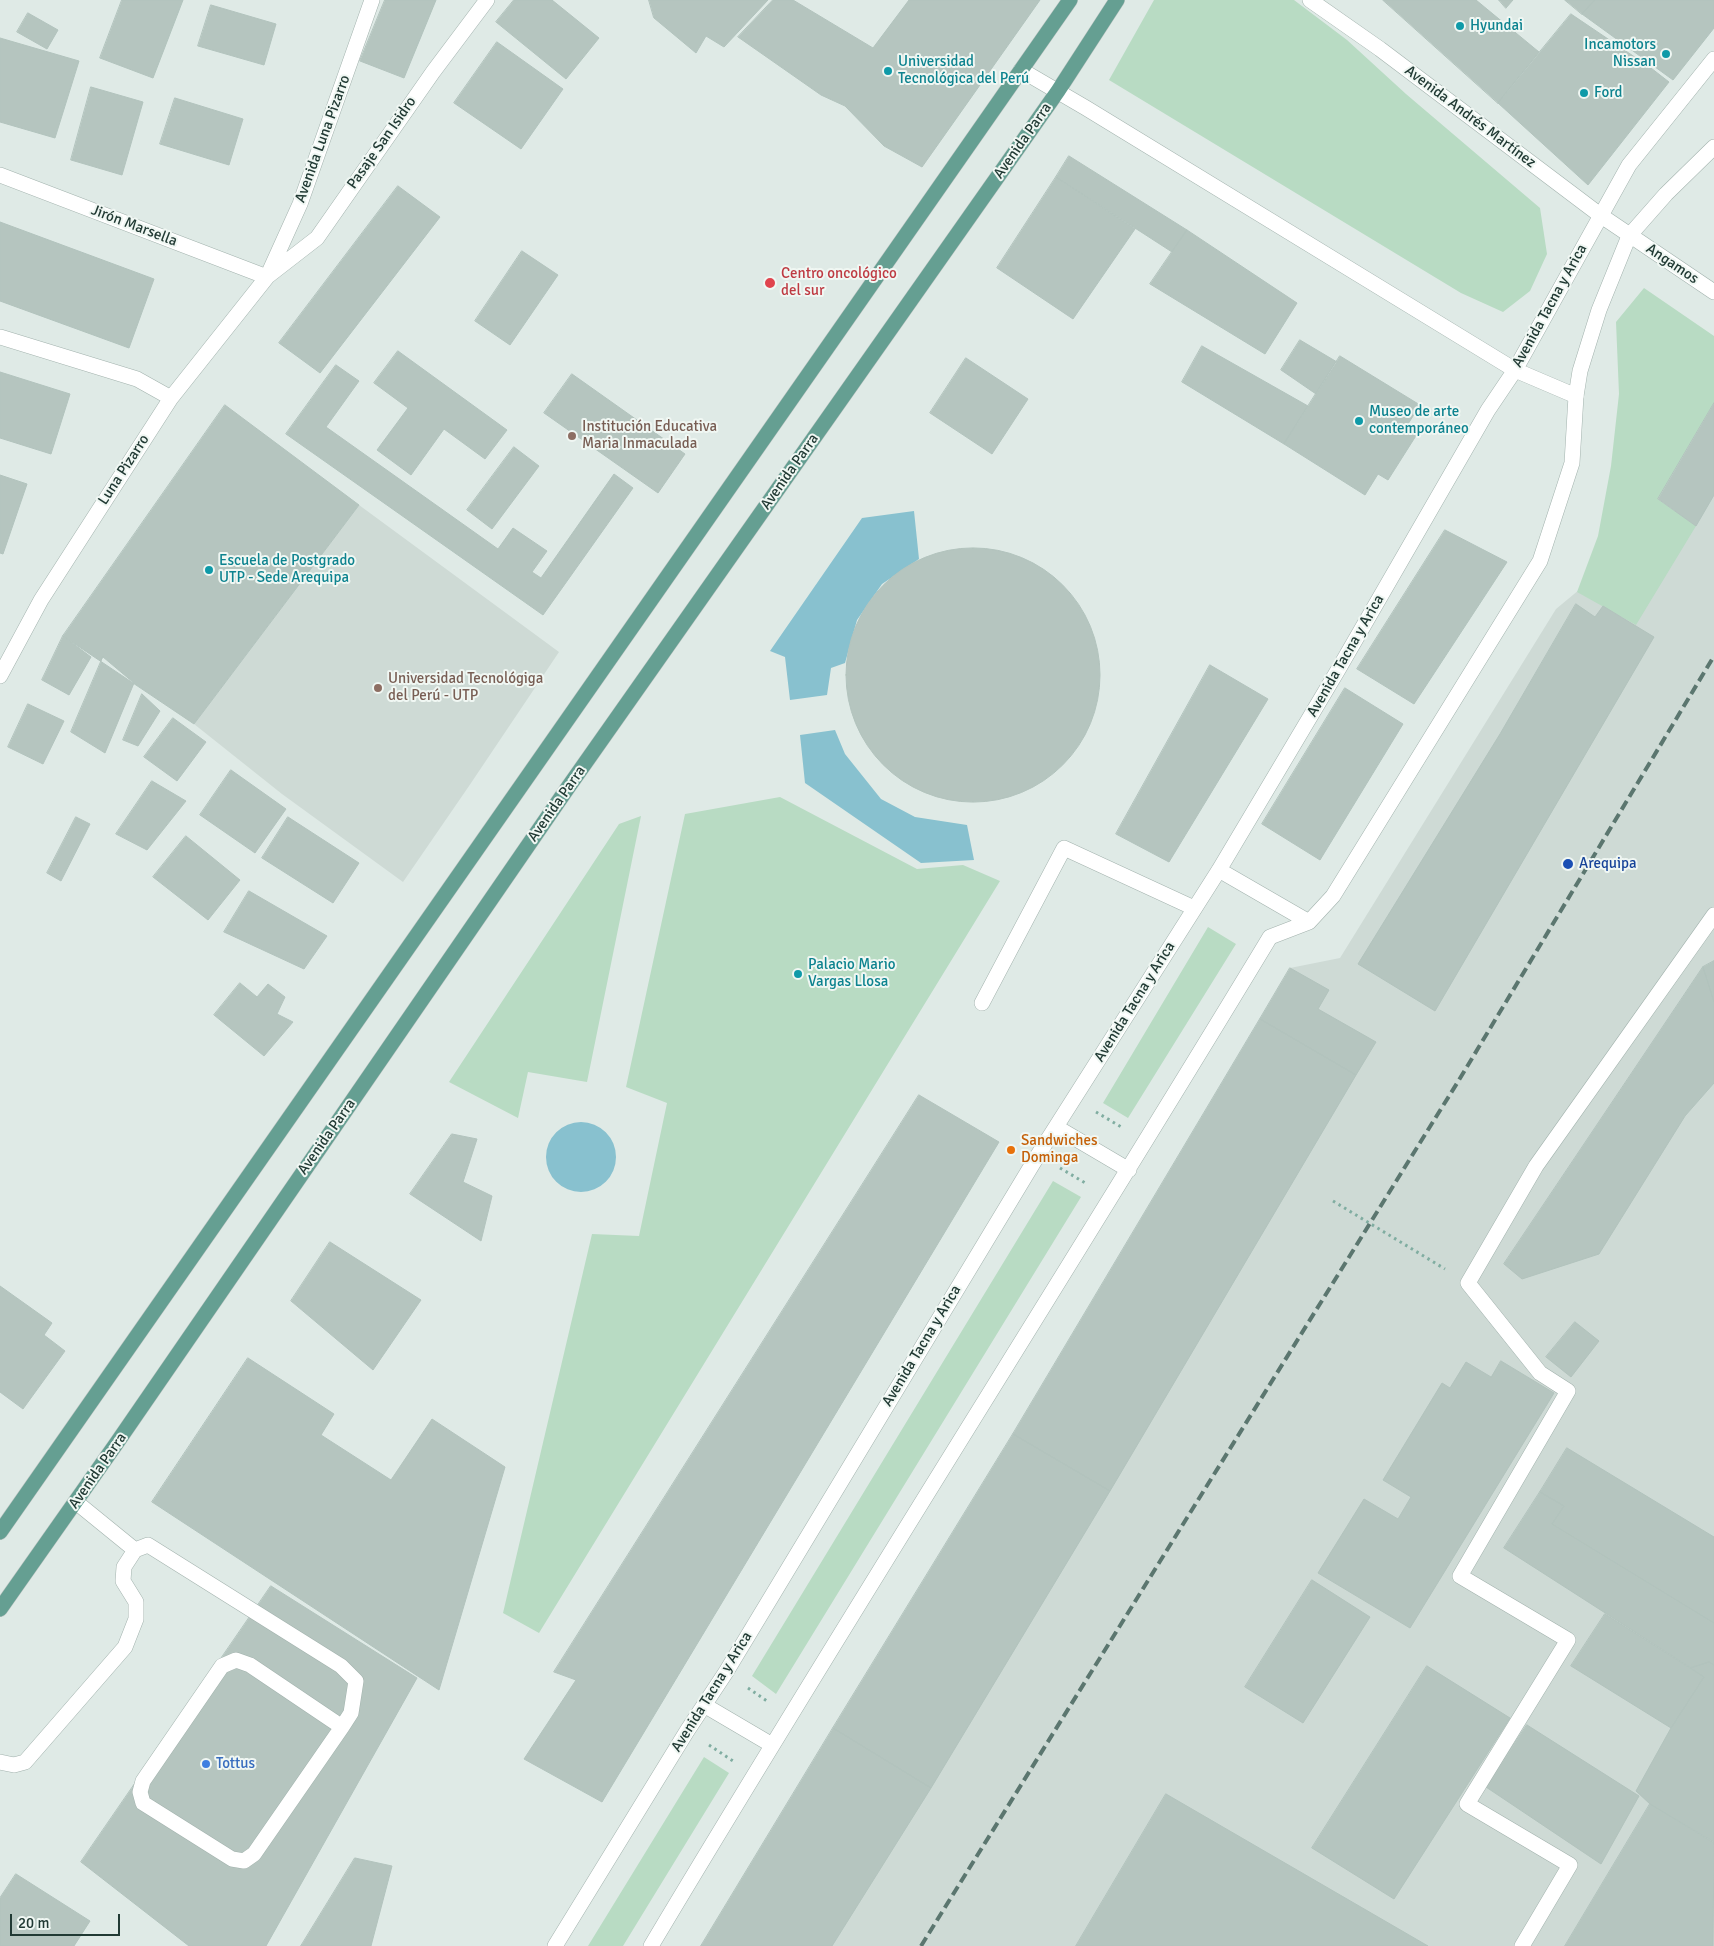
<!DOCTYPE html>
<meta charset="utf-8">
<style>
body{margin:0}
#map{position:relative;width:1714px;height:1946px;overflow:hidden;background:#dfeae6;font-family:Signika,sans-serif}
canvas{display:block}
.scale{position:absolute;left:10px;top:1914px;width:110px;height:22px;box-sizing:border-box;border:2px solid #213a34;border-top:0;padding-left:6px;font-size:15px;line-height:18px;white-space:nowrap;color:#213a34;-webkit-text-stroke:4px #f0f7f3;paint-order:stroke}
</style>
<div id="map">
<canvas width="1714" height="1946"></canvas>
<div class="scale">20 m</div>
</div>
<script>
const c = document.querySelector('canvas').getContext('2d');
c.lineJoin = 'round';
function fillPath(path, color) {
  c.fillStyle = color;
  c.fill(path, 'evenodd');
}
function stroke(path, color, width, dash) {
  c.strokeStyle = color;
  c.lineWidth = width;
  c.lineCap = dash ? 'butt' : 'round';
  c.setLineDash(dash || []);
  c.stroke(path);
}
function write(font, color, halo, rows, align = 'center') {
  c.font = font + ' Signika,sans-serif';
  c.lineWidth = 4;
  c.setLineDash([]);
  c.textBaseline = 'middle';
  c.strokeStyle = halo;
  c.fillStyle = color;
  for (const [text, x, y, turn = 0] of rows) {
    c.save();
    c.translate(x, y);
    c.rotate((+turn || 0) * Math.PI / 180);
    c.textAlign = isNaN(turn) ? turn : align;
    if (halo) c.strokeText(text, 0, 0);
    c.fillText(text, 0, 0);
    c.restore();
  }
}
const built = new Path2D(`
 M 1714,478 L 1714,1946 L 701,1946 L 1013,1434 L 1290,968 L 1340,958 L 1556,609 Z
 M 359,505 L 559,652 L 469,786 L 403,882 L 282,794 L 194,724 Z`);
const green = new Path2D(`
 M 1154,0 L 1294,0 L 1347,40 L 1406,94 L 1540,208 L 1547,254 L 1530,291 L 1503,312 L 1461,293 L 1109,80 Z
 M 1644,288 L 1714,336 L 1714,403 L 1658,499 L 1696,526 L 1636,625 L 1577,592 L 1598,536 L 1611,466 L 1619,394 L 1616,322 Z
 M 780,797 L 917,869 L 963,865 L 1000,881 L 539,1633 L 503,1613 L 592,1234 L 639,1236 L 667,1103 L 626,1087 L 685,814 Z
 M 641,816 L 587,1082 L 528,1072 L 518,1118 L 449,1082 L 619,824 Z
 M 1208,927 L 1236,944 L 1128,1118 L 1103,1103 Z
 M 1053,1181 L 1081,1197 L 776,1694 L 752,1676 Z
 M 704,1757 L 729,1773 L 623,1946 L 588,1946 Z`);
const water = new Path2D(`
 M 914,511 L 919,559 L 882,584 L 857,620 L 845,663 L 831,668 L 827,695 L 790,700 L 785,657 L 770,651 L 862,518 Z
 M 835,730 L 845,754 L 881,799 L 915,817 L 967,825 L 974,860 L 921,863 L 805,783 L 800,735 Z
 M546 1157a35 35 0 1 1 70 0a35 35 0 1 1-70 0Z`);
const building = new Path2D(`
 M 122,0 L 183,0 L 153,78 L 100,58 Z
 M 385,0 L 436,0 L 404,78 L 360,61 Z
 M 514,0 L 552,0 L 599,38 L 566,79 L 496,22 Z
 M 649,0 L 768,0 L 724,47 L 706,36 L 696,53 L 654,18 Z
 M 773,0 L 793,0 L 873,48 L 909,0 L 1040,0 L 922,167 L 884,146 L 845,106 L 821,95 L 738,37 Z
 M 1383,0 L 1476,0 L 1539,52 L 1498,103 Z
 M 1499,0 L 1513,0 L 1506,8 Z
 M 1565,0 L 1595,0 L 1582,14 Z
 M 1595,0 L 1714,0 L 1714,28 L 1673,80 L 1582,14 Z
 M 211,5 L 276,24 L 264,65 L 198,46 Z
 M 28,13 L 58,30 L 47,49 L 17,32 Z
 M 1571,14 L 1651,68 L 1669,82 L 1588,185 L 1498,103 Z
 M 0,38 L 79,61 L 55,138 L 0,122 Z
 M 497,42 L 563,89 L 521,149 L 454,103 Z
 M 91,87 L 143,102 L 122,175 L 71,160 Z
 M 175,98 L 243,119 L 229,165 L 160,144 Z
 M 1069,156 L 1187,230 L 1172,252 L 1056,177 Z
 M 1056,177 L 1135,229 L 1073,319 L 997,268 Z
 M 398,186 L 440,217 L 320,373 L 279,343 Z
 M 0,222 L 154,279 L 129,348 L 0,301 Z
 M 1187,230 L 1297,303 L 1265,354 L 1150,284 Z
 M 522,251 L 558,275 L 510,345 L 475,321 Z
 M 1300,340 L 1337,362 L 1316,394 L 1281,370 Z
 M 1202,346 L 1308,406 L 1284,444 L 1182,382 Z
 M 398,351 L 507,430 L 485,459 L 444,429 L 411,475 L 377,450 L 408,408 L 374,383 Z
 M 1340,356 L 1420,405 L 1408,424 L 1419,431 L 1388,480 L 1378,474 L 1365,495 L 1284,444 Z
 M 966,358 L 1028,399 L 992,454 L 930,413 Z
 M 336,365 L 359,381 L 326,427 L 498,549 L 513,528 L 547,551 L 532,572 L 541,578 L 614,474 L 633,488 L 543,615 L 286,434 Z
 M 0,372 L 70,394 L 51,454 L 0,438 Z
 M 572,374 L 685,454 L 658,493 L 544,413 Z
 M 1714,403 L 1714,495 L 1696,526 L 1658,499 Z
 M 225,405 L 359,505 L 194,724 L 63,636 Z
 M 514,447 L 539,466 L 492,529 L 467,510 Z
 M 0,475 L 27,484 L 3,554 L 0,553 Z
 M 1445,530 L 1507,562 L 1414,704 L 1357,669 Z
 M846 675a127 127 0 1 1 254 0a127 127 0 1 1-254 0Z
 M 1576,604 L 1595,617 L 1603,606 L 1654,637 L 1435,1011 L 1358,964 L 1500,734 Z
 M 63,636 L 91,657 L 69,695 L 42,680 Z
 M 103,657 L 134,683 L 105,753 L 71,732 Z
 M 1210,665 L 1268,699 L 1169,862 L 1116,834 Z
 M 1345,688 L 1403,724 L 1320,860 L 1262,824 Z
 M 142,694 L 160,711 L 138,746 L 123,740 Z
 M 28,704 L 64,721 L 43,764 L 8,747 Z
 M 173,718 L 206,742 L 177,781 L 144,757 Z
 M 231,770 L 286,809 L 255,853 L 200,815 Z
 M 152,781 L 186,801 L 147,850 L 116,834 Z
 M 76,817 L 90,824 L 61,881 L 47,873 Z
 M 288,817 L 359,863 L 333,903 L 262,858 Z
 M 186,836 L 240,880 L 208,920 L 153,877 Z
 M 249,891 L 327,936 L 304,969 L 224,932 Z
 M 1714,961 L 1714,1002 L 1703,967 Z
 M 1703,967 L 1714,1002 L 1714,1083 L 1685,1116 L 1599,1254 L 1522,1279 L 1504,1264 Z
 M 1290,968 L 1329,990 L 1318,1009 L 1376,1042 L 1356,1075 L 1260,1019 Z
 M 240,983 L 257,997 L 268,984 L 285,997 L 277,1014 L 293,1022 L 264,1056 L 214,1015 Z
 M 1260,1019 L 1356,1075 L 1110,1491 L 1013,1434 Z
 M 919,1095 L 999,1142 L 602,1802 L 524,1759 L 576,1680 L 554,1672 Z
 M 452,1134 L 477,1139 L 463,1182 L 492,1196 L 481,1241 L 410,1194 Z
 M 330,1242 L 421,1300 L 373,1370 L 291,1301 Z
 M 0,1286 L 52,1323 L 44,1335 L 65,1351 L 23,1409 L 0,1392 Z
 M 1575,1322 L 1599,1341 L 1571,1377 L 1546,1357 Z
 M 248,1358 L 334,1414 L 321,1435 L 391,1480 L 432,1419 L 505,1467 L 439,1690 L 152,1502 Z
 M 1501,1361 L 1554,1393 L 1410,1628 L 1318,1573 L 1364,1499 L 1398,1519 L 1411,1497 L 1383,1480 L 1442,1383 L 1450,1388 L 1466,1362 L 1491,1377 Z
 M 1013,1434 L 1110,1491 L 931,1788 L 833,1728 Z
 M 1567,1448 L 1714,1537 L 1714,1623 L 1552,1524 L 1564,1506 L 1540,1492 Z
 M 1540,1492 L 1564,1506 L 1552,1524 L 1714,1623 L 1714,1665 L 1709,1662 L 1691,1668 L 1504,1548 Z
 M 1312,1580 L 1370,1617 L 1303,1723 L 1245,1687 Z
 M 271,1586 L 417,1678 L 266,1946 L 189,1946 L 81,1862 Z
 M 1605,1614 L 1704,1677 L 1671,1728 L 1571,1666 Z
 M 1709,1662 L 1714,1665 L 1714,1843 L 1650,1804 L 1636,1791 L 1671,1728 L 1704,1677 L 1691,1668 Z
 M 1427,1666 L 1510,1718 L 1394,1899 L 1312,1848 Z
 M 1527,1725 L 1639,1796 L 1601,1864 L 1486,1787 Z
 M 833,1728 L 931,1788 L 832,1946 L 701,1946 Z
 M 1166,1794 L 1428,1946 L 1076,1946 Z
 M 1650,1804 L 1714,1842 L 1713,1946 L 1565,1946 Z
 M 355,1858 L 392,1866 L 371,1946 L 301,1946 Z
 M 16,1874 L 90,1921 L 74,1946 L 0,1946 L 0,1898 Z`);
const path = new Path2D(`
 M 1096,1112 L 1123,1128
 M 1060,1168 L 1087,1184
 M 1333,1201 L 1445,1269
 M 748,1688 L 767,1701
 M 709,1745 L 733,1761`);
const service = new Path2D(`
 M 982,1003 L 1064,848 L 1194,908
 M 76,1502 L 135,1550
 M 0,1762 L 14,1765 L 25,1762 L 125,1647 L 136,1619 L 136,1602 L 123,1581 L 124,1567 L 135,1550 L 148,1545 L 341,1666 L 356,1681 L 351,1713 L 342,1727 L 254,1854 L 244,1861 L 232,1859 L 143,1803 L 140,1792 L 143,1781 L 222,1666 L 236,1660 L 250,1665 L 342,1727
 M 1522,1946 L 1570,1865 L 1467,1804 L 1568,1640 L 1460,1576 L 1568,1391 L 1540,1373 L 1468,1283 L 1536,1166 L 1714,915`);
const minor = new Path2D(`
 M 0,175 L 267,277
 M 268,276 L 317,238 L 433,72 L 487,0
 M 0,337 L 137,379 L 171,398
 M 0,676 L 41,600 L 171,398 L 267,277 L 300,204 L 372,0
 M 1219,870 L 1309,922
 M 1056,1127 L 1129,1170
 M 704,1705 L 772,1745
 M 555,1946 L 687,1731 L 726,1672 L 1038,1155 L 1219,870 L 1338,670 L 1488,410 L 1515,370
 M 651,1946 C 853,1607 1066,1275 1270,937 L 1309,922 L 1333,896 L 1540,561 L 1572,463 L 1576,396`);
const tertiary = new Path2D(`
 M 1310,0 L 1380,49 L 1600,215 L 1714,292
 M 1021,70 L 1086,108 L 1515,370 L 1576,396 L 1580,371 L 1599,310 L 1629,236 L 1666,194 L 1714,147
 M 1515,370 L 1629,165 L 1714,59`);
const primary = new Path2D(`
 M 0,1532 L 1070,0
 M 0,1609 L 116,1444 L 569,786 L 1058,91 L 1117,0`);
const rail = new Path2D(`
 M 921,1946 L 1459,1080 L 1714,656`);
const markers = [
 [1460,26,5,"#0f9aa8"],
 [1666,54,5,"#0f9aa8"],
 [888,71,5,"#0f9aa8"],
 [1584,93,5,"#0f9aa8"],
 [770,283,6,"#e0444e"],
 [1359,421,5,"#0f9aa8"],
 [572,436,5,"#8d6e63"],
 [209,570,5,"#0f9aa8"],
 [378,688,5,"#8d6e63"],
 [1568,864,6,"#1a4fb4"],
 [798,974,5,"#0f9aa8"],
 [1011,1150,5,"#e8710a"],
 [206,1764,5,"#3f7fe0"]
];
const cultureNames = [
 ["Hyundai",1470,26],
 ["Incamotors",1656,45,"right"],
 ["Nissan",1656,62,"right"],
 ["Universidad",898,62],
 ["Tecnológica del Perú",898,79],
 ["Ford",1594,93],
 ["Museo de arte",1369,412],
 ["contemporáneo",1369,429],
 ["Escuela de Postgrado",219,561],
 ["UTP - Sede Arequipa",219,578],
 ["Palacio Mario",808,965],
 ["Vargas Llosa",808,982]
];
const streetNames = [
 ["Avenida Andrés Martínez",1470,117,37],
 ["Avenida Luna Pizarro",323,139,-70],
 ["Avenida Parra",1023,141,-55],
 ["Pasaje San Isidro",382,143,-55],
 ["Jirón Marsella",134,226,21],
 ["Angamos",1672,264,34],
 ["Avenida Tacna y Arica",1550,306,-61],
 ["Luna Pizarro",124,470,-57],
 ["Avenida Parra",790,472,-55],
 ["Avenida Tacna y Arica",1346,656,-60],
 ["Avenida Parra",557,804,-55],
 ["Avenida Tacna y Arica",1135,1002,-58],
 ["Avenida Parra",327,1137,-55],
 ["Avenida Tacna y Arica",922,1346,-59],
 ["Avenida Parra",98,1471,-55],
 ["Avenida Tacna y Arica",712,1692,-58]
];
const healthNames = [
 ["Centro oncológico",781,274],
 ["del sur",781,291]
];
const educationNames = [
 ["Institución Educativa",582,427],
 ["Maria Inmaculada",582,444],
 ["Universidad Tecnológiga",388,679],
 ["del Perú - UTP",388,696]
];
const transitNames = [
 ["Arequipa",1579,864]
];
const foodNames = [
 ["Sandwiches",1021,1141],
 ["Dominga",1021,1158]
];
const shopNames = [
 ["Tottus",216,1764]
];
fillPath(built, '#cedad5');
fillPath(green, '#b8dbc3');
fillPath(water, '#88c1cf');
fillPath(building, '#b5c5bf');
stroke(building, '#b2c3bd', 1);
stroke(service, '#a2b2ad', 16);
stroke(minor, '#a2b2ad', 16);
stroke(tertiary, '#a2b2ad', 16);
stroke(primary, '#bcc4c2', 16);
stroke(path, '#80ada1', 3, [2.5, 4]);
stroke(service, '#fff', 15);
stroke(minor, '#fff', 15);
stroke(tertiary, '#fff', 15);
stroke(primary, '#659f92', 15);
stroke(rail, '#5b766f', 4, [10, 5]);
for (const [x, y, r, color] of markers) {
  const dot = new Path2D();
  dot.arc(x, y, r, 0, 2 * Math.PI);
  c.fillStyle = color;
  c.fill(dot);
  stroke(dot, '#f0f7f3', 2);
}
write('15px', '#0d838f', '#f0f7f3', cultureNames, 'left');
write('15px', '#213a34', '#f0f7f3', streetNames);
write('15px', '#be3a42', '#f0f7f3', healthNames, 'left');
write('15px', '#785e54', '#f0f7f3', educationNames, 'left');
write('15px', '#164399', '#f0f7f3', transitNames, 'left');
write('15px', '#c56008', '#f0f7f3', foodNames, 'left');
write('15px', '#366cbe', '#f0f7f3', shopNames, 'left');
</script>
